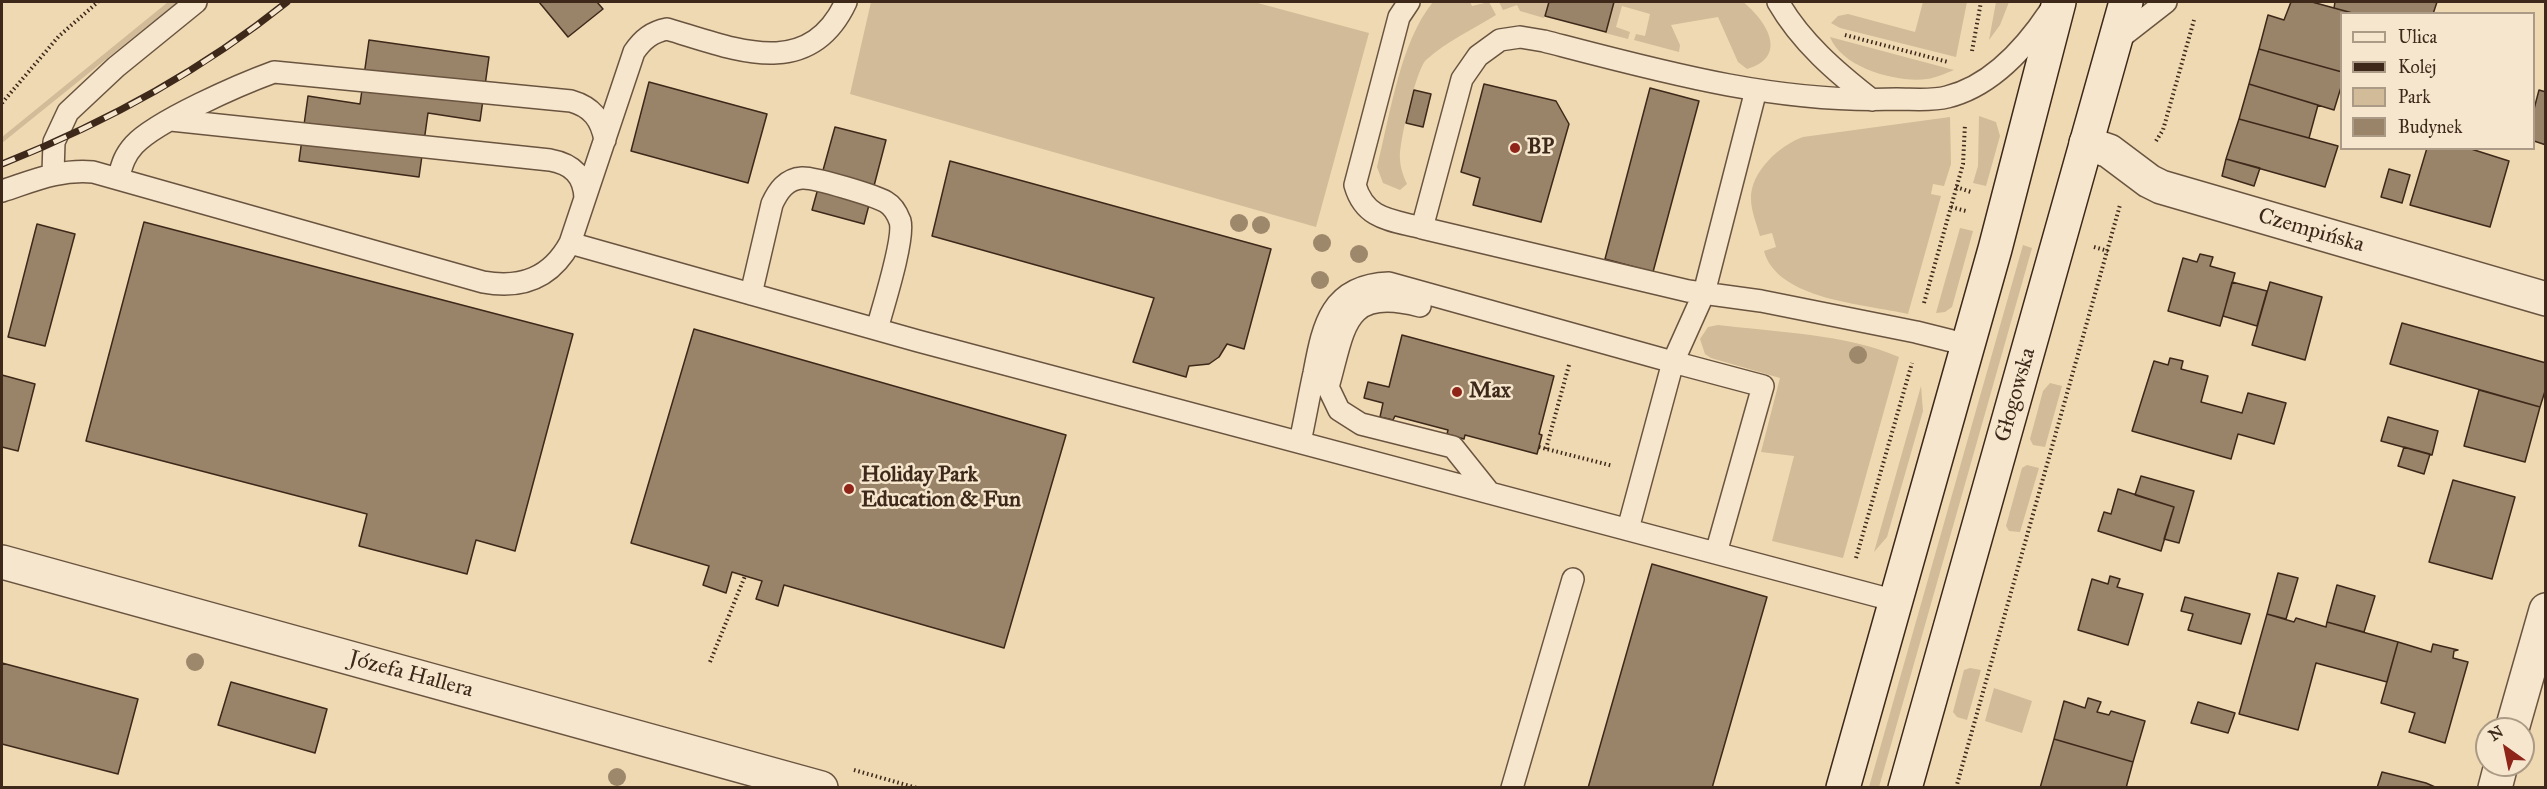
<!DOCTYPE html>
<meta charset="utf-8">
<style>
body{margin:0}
#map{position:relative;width:2547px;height:789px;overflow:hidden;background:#efd9b2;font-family:"IM FELL Great Primer",serif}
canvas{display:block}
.frame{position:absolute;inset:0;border:3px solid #3d281a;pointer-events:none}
.legend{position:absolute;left:2340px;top:12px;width:195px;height:138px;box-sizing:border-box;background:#f5e6cd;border:2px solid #ab9a85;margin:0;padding:8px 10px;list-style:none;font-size:18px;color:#3d281a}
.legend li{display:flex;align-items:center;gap:12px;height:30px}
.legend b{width:30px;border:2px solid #ab9a85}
.north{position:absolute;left:2475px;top:717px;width:60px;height:60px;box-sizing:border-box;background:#f5e6cd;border:2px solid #ab9a85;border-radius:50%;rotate:327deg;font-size:16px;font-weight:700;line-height:24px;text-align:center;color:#3d281a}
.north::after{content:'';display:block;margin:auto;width:21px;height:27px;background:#8f2418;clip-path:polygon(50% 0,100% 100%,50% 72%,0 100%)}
</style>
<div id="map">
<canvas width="2547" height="789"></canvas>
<div class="frame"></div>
<ul class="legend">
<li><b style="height:8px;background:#f5e6cd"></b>Ulica</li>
<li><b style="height:8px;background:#3d281a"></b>Kolej</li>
<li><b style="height:16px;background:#d1bb98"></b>Park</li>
<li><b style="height:16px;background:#9a8469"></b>Budynek</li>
</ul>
<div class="north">N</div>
</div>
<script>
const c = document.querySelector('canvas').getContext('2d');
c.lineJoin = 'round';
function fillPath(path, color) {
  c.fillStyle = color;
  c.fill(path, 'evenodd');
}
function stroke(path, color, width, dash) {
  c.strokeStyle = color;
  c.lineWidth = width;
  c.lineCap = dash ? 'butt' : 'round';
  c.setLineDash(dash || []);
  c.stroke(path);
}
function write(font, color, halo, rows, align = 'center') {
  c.font = font + ' "IM FELL Great Primer",serif';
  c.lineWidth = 5;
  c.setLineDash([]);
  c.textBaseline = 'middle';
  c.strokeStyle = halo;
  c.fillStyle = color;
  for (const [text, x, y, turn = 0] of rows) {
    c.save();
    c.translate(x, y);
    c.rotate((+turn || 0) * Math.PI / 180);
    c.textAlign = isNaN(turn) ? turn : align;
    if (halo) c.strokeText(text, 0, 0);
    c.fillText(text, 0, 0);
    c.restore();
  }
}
const green = new Path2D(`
 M 168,2 L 177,2 L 2,143 L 2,137 Z
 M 871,2 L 1254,2 L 1369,33 L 1316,227 L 850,94 Z
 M 1433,2 L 1470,2 L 1472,6 L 1489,2 L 1496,15 C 1473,29 1446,42 1426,60 C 1416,70 1399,143 1400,158 C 1400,167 1403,175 1407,184 L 1400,190 L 1383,183 L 1377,167 C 1390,116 1400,42 1433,2 Z
 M 1499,2 L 1549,2 L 1544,18 L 1520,11 L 1517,5 L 1503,10 Z
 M 1614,2 L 1743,2 C 1767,21 1789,57 1747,69 L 1738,62 L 1718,17 L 1671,25 L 1680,45 L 1679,52 L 1634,40 L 1636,34 L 1645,36 L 1650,14 L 1622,6 L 1616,27 L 1630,32 L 1628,39 L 1605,33 Z
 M 1923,2 L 1967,2 L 1956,57 L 1840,28 L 1831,23 L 1838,16 L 1848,14 L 1915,32 Z
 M 1996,2 L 2009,2 L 2000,25 L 1989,40 Z
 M 1830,37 L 1954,70 C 1946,73 1936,78 1927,79 C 1897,83 1842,68 1830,37 Z
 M 1979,116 L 1996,122 L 2000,136 L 1986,186 L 1973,183 L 1978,166 Z
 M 1950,117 L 1951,164 L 1944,186 L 1933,184 L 1931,194 L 1941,196 L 1908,314 C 1865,304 1777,300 1764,251 L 1776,247 L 1772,233 L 1760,236 C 1757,225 1751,211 1751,199 C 1750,172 1780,145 1803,137 Z
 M 1960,228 L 1973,231 L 1952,307 L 1945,312 L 1936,313 Z
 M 2023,245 L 2032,248 L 1879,787 L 1869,787 Z
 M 1718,325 C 1776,332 1846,334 1899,357 L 1843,558 L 1772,541 L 1794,456 L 1761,452 L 1780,378 L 1711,358 L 1705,354 L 1700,339 L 1708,327 Z
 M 2050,383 L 2062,386 L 2045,447 L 2033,445 L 2030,439 L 2043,391 Z
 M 1921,386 L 1923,411 L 1887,537 L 1874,552 Z
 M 2027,465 L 2039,468 L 2020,532 L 2009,531 L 2006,526 L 2022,468 Z
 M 1970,668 L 1981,670 L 1967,720 L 1957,717 L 1953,712 L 1964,670 Z
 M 1994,688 L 2032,701 L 2022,733 L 1985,721 Z`);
const building = new Path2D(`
 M 539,2 L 597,2 L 603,9 L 568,37 Z
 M 1549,2 L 1614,2 L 1606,32 L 1545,16 Z
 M 2291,2 L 2312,2 L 2356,14 L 2342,14 L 2342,72 L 2259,49 L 2268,15 L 2284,20 Z
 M 2335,2 L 2437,2 L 2433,14 L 2356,14 L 2334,8 Z
 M 369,40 L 489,57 L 480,121 L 428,113 L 419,177 L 299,161 L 308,96 L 360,104 Z
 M 2259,49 L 2342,72 L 2342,84 L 2334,110 L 2249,84 Z
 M 649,82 L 767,114 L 748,183 L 631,151 Z
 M 1484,84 L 1556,101 L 1569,124 L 1541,222 L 1473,205 L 1480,178 L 1461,172 Z
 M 2249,84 L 2318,105 L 2309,138 L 2239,119 Z
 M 1650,88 L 1699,101 L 1653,272 L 1605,259 Z
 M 1414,90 L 1431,94 L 1423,127 L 1406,123 Z
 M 2539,90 L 2546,92 L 2546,145 L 2534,141 L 2534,109 Z
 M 2239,119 L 2338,146 L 2325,187 L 2226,159 Z
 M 835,127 L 886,140 L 864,224 L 812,210 Z
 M 2427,148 L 2468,148 L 2509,161 L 2490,227 L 2410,205 Z
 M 2226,159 L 2260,168 L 2254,186 L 2222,176 Z
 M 950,161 L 1271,249 L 1244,349 L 1227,344 L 1219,357 L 1209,364 L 1189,366 L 1186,377 L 1133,362 L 1154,298 L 932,236 Z
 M 2389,169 L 2410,175 L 2402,203 L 2381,197 Z
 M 144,222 L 573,334 L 515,551 L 476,540 L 467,574 L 359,546 L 367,514 L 86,441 Z
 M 37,224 L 75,234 L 45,346 L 8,337 Z
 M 2200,254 L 2213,257 L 2210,266 L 2235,273 L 2220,326 L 2168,311 L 2183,258 L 2197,262 Z
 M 2232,282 L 2267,291 L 2257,326 L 2223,316 Z
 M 2270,282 L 2322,297 L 2305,360 L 2252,345 Z
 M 2402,323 L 2546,363 L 2546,388 L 2540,407 L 2390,364 Z
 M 694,329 L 1066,435 L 1004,648 L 784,585 L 778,606 L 756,599 L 762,581 L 732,572 L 726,593 L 703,585 L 709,566 L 631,543 Z
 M 1402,335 L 1554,376 L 1539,434 L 1542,435 L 1537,454 L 1465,435 L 1464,439 L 1447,434 L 1448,430 L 1395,416 L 1393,420 L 1380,417 L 1383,403 L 1364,398 L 1368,382 L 1389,387 Z
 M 2170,358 L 2183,361 L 2181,369 L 2208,376 L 2201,402 L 2242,413 L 2248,393 L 2286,403 L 2274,444 L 2238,434 L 2231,459 L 2132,431 L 2154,361 L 2168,365 Z
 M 2,375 L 35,384 L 18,451 L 2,447 Z
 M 2479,390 L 2540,407 L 2525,462 L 2464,446 Z
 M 2388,417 L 2438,431 L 2432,455 L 2381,441 Z
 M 2404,447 L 2430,454 L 2424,474 L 2398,466 Z
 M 2141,476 L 2194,491 L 2179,543 L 2164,539 L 2174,507 L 2135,495 Z
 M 2453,480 L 2515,497 L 2492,579 L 2429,562 Z
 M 2118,489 L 2174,507 L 2161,551 L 2098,531 L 2104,512 L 2111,514 Z
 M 1652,564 L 1767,597 L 1712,788 L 1588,788 Z
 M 2278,573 L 2298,578 L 2286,619 L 2267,614 Z
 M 2110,576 L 2120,579 L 2117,587 L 2143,594 L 2128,645 L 2078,630 L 2092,579 L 2108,584 Z
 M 2337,585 L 2375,596 L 2364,632 L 2327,622 Z
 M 2185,597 L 2250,614 L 2241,644 L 2188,630 L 2193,614 L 2181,611 Z
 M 2267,614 L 2294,622 L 2296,618 L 2326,627 L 2327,622 L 2398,642 L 2387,682 L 2316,663 L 2298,730 L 2239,714 Z
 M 2398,642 L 2431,652 L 2433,644 L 2458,650 L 2454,651 L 2453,658 L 2468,662 L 2445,743 L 2409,732 L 2415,713 L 2381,703 Z
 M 2,663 L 138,699 L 118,774 L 2,744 Z
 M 231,682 L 327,709 L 315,753 L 218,725 Z
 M 2088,698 L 2101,702 L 2097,712 L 2109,715 L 2111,711 L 2145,721 L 2133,762 L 2054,739 L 2064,701 L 2085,708 Z
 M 2198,702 L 2235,713 L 2228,733 L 2191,723 Z
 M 2054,739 L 2133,762 L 2126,788 L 2040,788 Z
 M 2382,772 L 2426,783 L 2435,787 L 2377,788 Z`);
const path = new Path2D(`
 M 1845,35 L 1948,62
 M 1972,51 L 1981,2
 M 2,103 L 59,36 L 98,2
 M 2156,141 L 2163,130 L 2194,20
 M 1956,187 L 1971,192
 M 1951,207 L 1966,211
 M 2094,247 L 2108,251
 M 1924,303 L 1963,164 L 1965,124
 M 1539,447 L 1613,466
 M 1546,449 L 1569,365
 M 1856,558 L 1912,363
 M 710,662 L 745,576
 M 854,770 L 917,788
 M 1956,788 L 2120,205`);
const lane = new Path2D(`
 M 1409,2 L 1399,17 L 1355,185 C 1365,220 1392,220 1422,228
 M 1778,2 C 1801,42 1836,72 1872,100
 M 2116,41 L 2166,2
 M 171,120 L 550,160 C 572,164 584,175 585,198
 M 53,173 L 54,142 L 68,112 L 116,67 L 196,2
 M 118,179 C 122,165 124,156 134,145 C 156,121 241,84 274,72 L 571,101 C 592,107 601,119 605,140
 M 2,191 C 33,181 59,169 93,172 L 483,282 C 521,289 551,278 570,243 L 634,52 C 643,39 652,32 667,29 C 732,48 808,83 846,2
 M 570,243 L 918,341 L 1896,601
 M 751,294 L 772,204 C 778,191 786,179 802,178 C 814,177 876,196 886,202 C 893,206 897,213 900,221 C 905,238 883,307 877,329
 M 1420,306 C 1343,286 1345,328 1328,387 L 1339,410 L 1361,424 L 1453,447 L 1489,492
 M 1968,345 L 1916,332 L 1761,301 L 1688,291 L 1422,228 L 1462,79 L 1478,56 L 1500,40 L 1520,37 L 1544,41 C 1659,71 1777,104 1897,99 C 1913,99 1932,101 1947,97 C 1992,86 2026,47 2050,11
 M 1300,442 C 1305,419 1309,396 1314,373 C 1323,326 1330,285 1389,283 L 1673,362 L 1704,293 L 1756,90
 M 1628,529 L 1673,362 L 1763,386 L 1716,553
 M 1512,788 L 1573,579`);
const street = new Path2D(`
 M 2086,143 L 2109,151 L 2149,181 L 2161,187 L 2546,299
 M 2,562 L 821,788
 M 2512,729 L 2546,610
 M 2495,788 L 2501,765`);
const secondary = new Path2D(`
 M 1843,788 L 1995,249 L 2059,2
 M 1905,788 L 2126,2`);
const rail = new Path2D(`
 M 2,164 C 105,123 200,72 287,2`);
const trees = [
 [1239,223],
 [1261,225],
 [1322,243],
 [1359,254],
 [1320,280],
 [1858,355],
 [195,662],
 [617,777]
];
const markers = [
 [1515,148,6,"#8f2418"],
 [1457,392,6,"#8f2418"],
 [849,489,6,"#8f2418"]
];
const poiNames = [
 ["BP",1527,148],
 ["Max",1469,392],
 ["Holiday Park",861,476],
 ["Education & Fun",861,501]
];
const streetNames = [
 ["Czempińska",2311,231,16],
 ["Głogowska",2016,395,-74],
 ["Józefa Hallera",411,675,15]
];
fillPath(green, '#d1bb98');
fillPath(building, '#9a8469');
stroke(building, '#3d281a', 1.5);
stroke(lane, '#6a5440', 24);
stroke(street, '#6a5440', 36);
stroke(secondary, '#3d281a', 36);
stroke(path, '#3d281a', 4, [1.5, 3]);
stroke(lane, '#f5e6cd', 21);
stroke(street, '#f5e6cd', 33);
stroke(secondary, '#f5e6cd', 33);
stroke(rail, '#3d281a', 7);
stroke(rail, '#f5e6cd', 4.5, [14]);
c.fillStyle = '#9e886c';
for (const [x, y] of trees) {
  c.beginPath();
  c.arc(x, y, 9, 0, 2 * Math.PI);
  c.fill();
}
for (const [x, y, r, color] of markers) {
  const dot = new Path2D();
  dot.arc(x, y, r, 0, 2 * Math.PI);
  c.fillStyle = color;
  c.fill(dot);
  stroke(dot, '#f5e6cd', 2);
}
write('bold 22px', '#3d281a', '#f5e6cd', poiNames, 'left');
write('22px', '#3d281a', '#f5e6cd', streetNames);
</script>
